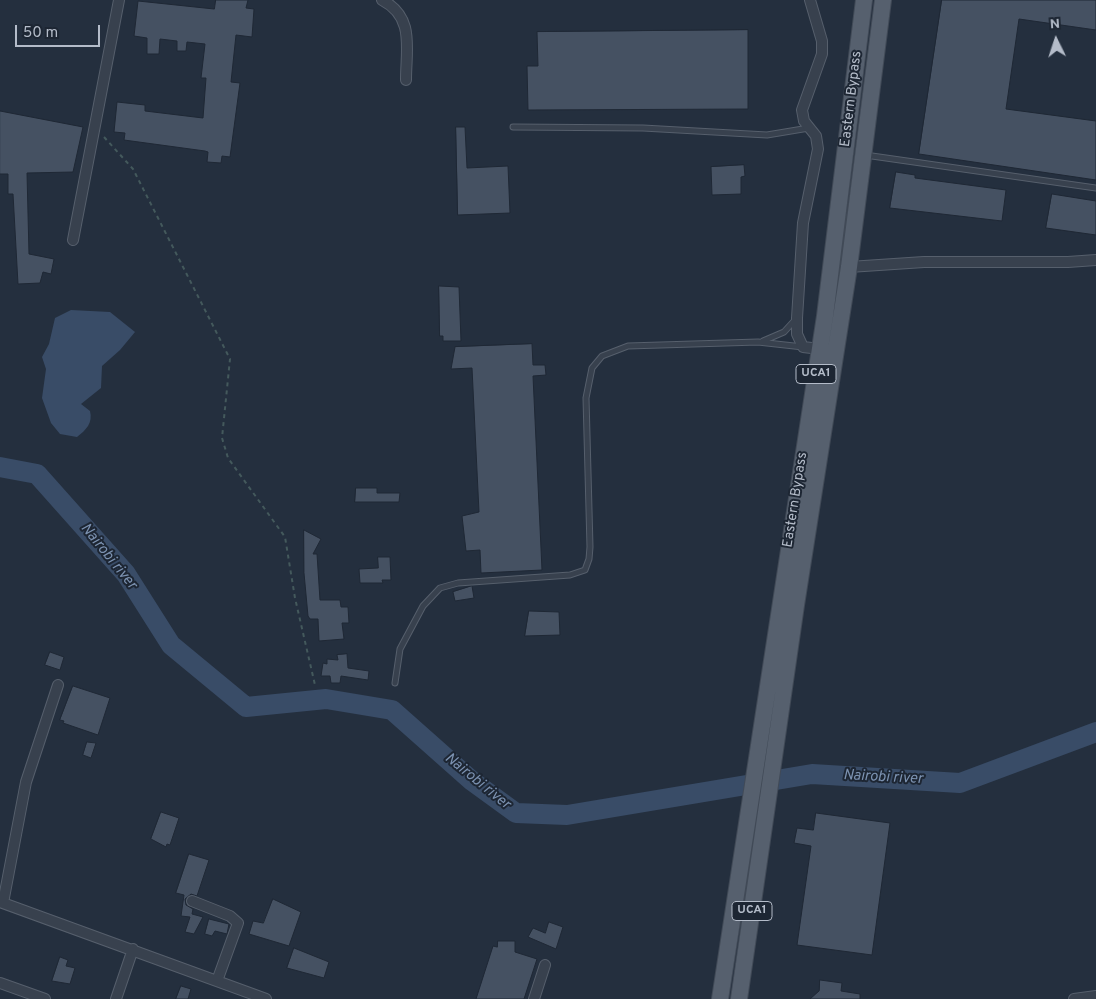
<!DOCTYPE html>
<style>
body{margin:0}
#map{position:relative;width:1096px;height:999px;overflow:hidden;background:#242f3e;font-family:Overpass,sans-serif}
canvas{display:block}
.north{position:absolute;left:1031px;top:15px;width:50px;height:50px;-webkit-text-stroke:4px #1d2633;paint-order:stroke;rotate:356deg;font-size:14px;font-weight:700;line-height:20px;text-align:center;color:#b4bcc9}
.north::after{content:'';display:block;margin:auto;width:18px;height:22px;background:#b4bcc9;clip-path:polygon(50% 0,100% 100%,50% 72%,0 100%)}
.scale{position:absolute;left:15px;top:25px;width:85px;height:22px;box-sizing:border-box;border:2px solid #b4bcc9;border-top:0;padding-left:6px;font-size:15px;line-height:18px;white-space:nowrap;color:#b4bcc9;-webkit-text-stroke:4px #1d2633;paint-order:stroke}
</style>
<div id="map">
<canvas width="1096" height="999"></canvas>
<div class="north">N</div>
<div class="scale">50 m</div>
</div>
<script>
const c = document.querySelector('canvas').getContext('2d');
c.lineJoin = 'round';
function fillPath(path, color) {
  c.fillStyle = color;
  c.fill(path, 'evenodd');
}
function stroke(path, color, width, dash) {
  c.strokeStyle = color;
  c.lineWidth = width;
  c.lineCap = dash ? 'butt' : 'round';
  c.setLineDash(dash || []);
  c.stroke(path);
}
function write(font, color, halo, rows, align = 'center') {
  c.font = font + ' Overpass,sans-serif';
  c.lineWidth = 4;
  c.setLineDash([]);
  c.textBaseline = 'middle';
  c.strokeStyle = halo;
  c.fillStyle = color;
  for (const [text, x, y, turn = 0] of rows) {
    c.save();
    c.translate(x, y);
    c.rotate((+turn || 0) * Math.PI / 180);
    c.textAlign = isNaN(turn) ? turn : align;
    if (halo) c.strokeText(text, 0, 0);
    c.fillText(text, 0, 0);
    c.restore();
  }
}
const water = new Path2D(`
 M 71,310 L 110,312 L 135,332 L 120,350 L 102,366 L 101,388 L 81,404 L 90,411 C 93,423 86,430 77,437 L 60,434 L 51,423 L 42,398 L 46,369 L 42,357 L 49,344 L 55,318 Z`);
const river = new Path2D(`
 M 0,467 L 37,474 L 126,574 L 171,645 L 246,707 L 326,699 L 392,710 L 472,781 L 516,813 L 567,815 L 812,774 L 960,783 L 1096,732`);
const building = new Path2D(`
 M 216,0 L 248,0 L 246,8 L 254,9 L 252,37 L 236,35 L 231,82 L 240,83 L 230,157 L 222,156 L 221,163 L 207,162 L 208,152 L 205,151 L 124,140 L 125,133 L 114,132 L 117,102 L 145,105 L 145,111 L 203,118 L 206,78 L 201,78 L 205,44 L 187,42 L 186,51 L 177,51 L 177,41 L 160,39 L 159,54 L 147,54 L 147,38 L 134,36 L 138,1 L 214,9 Z
 M 942,0 L 1096,0 L 1096,30 L 1019,19 L 1006,109 L 1096,121 L 1096,180 L 919,154 Z
 M 748,30 L 748,109 L 528,110 L 527,66 L 538,66 L 537,32 Z
 M 0,111 L 83,127 L 73,172 L 27,173 L 29,254 L 54,259 L 51,274 L 43,272 L 40,283 L 18,284 L 13,194 L 8,194 L 8,174 L 0,174 Z
 M 456,127 L 465,127 L 467,168 L 508,166 L 510,213 L 458,215 Z
 M 744,165 L 745,176 L 741,177 L 741,194 L 712,195 L 711,167 Z
 M 896,172 L 915,175 L 915,178 L 1006,190 L 1002,221 L 890,208 Z
 M 1052,194 L 1096,201 L 1096,235 L 1046,228 Z
 M 439,286 L 459,287 L 461,341 L 443,341 L 443,336 L 440,336 Z
 M 532,344 L 533,365 L 545,365 L 546,375 L 533,376 L 542,570 L 481,573 L 480,550 L 466,551 L 462,516 L 479,512 L 472,368 L 451,369 L 455,347 Z
 M 356,488 L 377,488 L 377,493 L 400,493 L 399,502 L 355,502 Z
 M 304,530 L 321,539 L 313,554 L 317,554 L 320,600 L 340,600 L 341,607 L 348,607 L 349,623 L 342,623 L 344,639 L 319,641 L 318,619 L 310,619 L 308,616 L 304,573 Z
 M 378,557 L 390,557 L 391,580 L 382,580 L 383,583 L 360,583 L 359,569 L 378,568 Z
 M 472,586 L 474,598 L 455,601 L 453,592 Z
 M 529,611 L 559,612 L 560,635 L 525,636 Z
 M 50,652 L 64,657 L 60,670 L 45,665 Z
 M 347,654 L 348,668 L 369,671 L 368,680 L 341,676 L 340,683 L 331,683 L 330,676 L 321,676 L 323,663 L 327,664 L 327,659 L 338,660 L 337,655 Z
 M 73,686 L 110,698 L 98,735 L 63,723 L 64,721 L 60,720 Z
 M 87,742 L 96,743 L 91,758 L 83,755 Z
 M 161,812 L 179,818 L 170,845 L 167,844 L 166,847 L 151,839 Z
 M 816,813 L 890,823 L 872,955 L 797,945 L 811,846 L 794,843 L 797,828 L 813,830 Z
 M 189,854 L 209,860 L 197,896 L 191,894 L 185,899 L 186,905 L 193,909 L 192,914 L 203,917 L 194,934 L 185,932 L 190,917 L 181,916 L 184,895 L 176,893 Z
 M 273,899 L 301,912 L 289,946 L 249,934 L 253,921 L 263,923 Z
 M 209,919 L 229,924 L 227,934 L 215,931 L 212,936 L 205,934 Z
 M 549,922 L 563,927 L 556,949 L 528,937 L 533,928 L 545,933 Z
 M 498,941 L 515,941 L 515,952 L 537,959 L 524,999 L 476,999 L 493,946 L 497,947 Z
 M 294,948 L 329,962 L 324,978 L 287,968 Z
 M 60,957 L 68,960 L 66,966 L 75,968 L 70,984 L 52,981 Z
 M 820,980 L 842,983 L 841,991 L 860,994 L 860,999 L 810,999 L 819,991 Z
 M 181,986 L 191,989 L 188,999 L 176,999 Z`);
const path = new Path2D(`
 M 104,137 L 133,169 L 230,359 L 222,438 L 228,458 L 285,537 L 295,598 L 315,685`);
const lane = new Path2D(`
 M 513,127 L 643,128 L 767,135 L 809,128
 M 865,155 L 1096,188
 M 763,341 L 784,332 L 795,320
 M 395,683 L 400,649 L 423,606 L 440,588 L 458,583 L 570,575 L 585,570 L 589,559 L 590,547 L 586,398 L 592,368 L 602,356 L 628,346 L 758,342 L 803,347`);
const street = new Path2D(`
 M 382,0 C 415,17 406,48 406,80
 M 810,0 L 822,41 L 822,54 L 802,110 L 804,121 L 816,136 L 818,149 L 803,223 L 797,318 L 797,334 L 803,347 L 820,349
 M 73,240 L 119,0
 M 849,267 L 924,262 L 1068,262 L 1096,260
 M 192,901 L 230,916 L 238,923 L 217,981
 M 0,902 L 266,999
 M 3,903 L 26,782 L 58,685
 M 0,983 L 45,999
 M 116,999 L 133,949
 M 534,999 L 545,965
 M 1074,999 L 1096,996`);
const primary = new Path2D(`
 M 720,999 L 825,316 L 864,0
 M 739,999 L 796,605 L 849,267 L 883,0`);
const shields = [
 [816,374,40],
 [752,911,40]
];
const shieldNames = [
 ["UCA1",816,374],
 ["UCA1",752,911]
];
const streetNames = [
 ["Eastern Bypass",852,99,-83],
 ["Eastern Bypass",796,500,-81]
];
const waterNames = [
 ["Nairobi river",108,557,51],
 ["Nairobi river",883,778,3],
 ["Nairobi river",477,782,39]
];
fillPath(water, '#394c67');
stroke(river, '#394c67', 20);
fillPath(building, '#455162');
stroke(building, '#1f2835', 1);
stroke(lane, '#565f6c', 7);
stroke(street, '#565f6c', 12);
stroke(primary, '#414a57', 18);
stroke(path, '#44595c', 2, [4, 4]);
stroke(lane, '#38414e', 5);
stroke(street, '#38414e', 10);
stroke(primary, '#56606e', 16);
for (const [x, y, w] of shields) {
  const box = new Path2D();
  box.roundRect(x - w / 2, y - 9.5, w, 19, 4);
  c.fillStyle = '#1d2633';
  c.fill(box);
  stroke(box, '#b4bcc9', 1);
}
write('bold 12px', '#b4bcc9', null, shieldNames);
write('14px', '#b4bcc9', '#1d2633', streetNames);
write('italic 15px', '#7c92b1', '#1d2633', waterNames);
</script>
